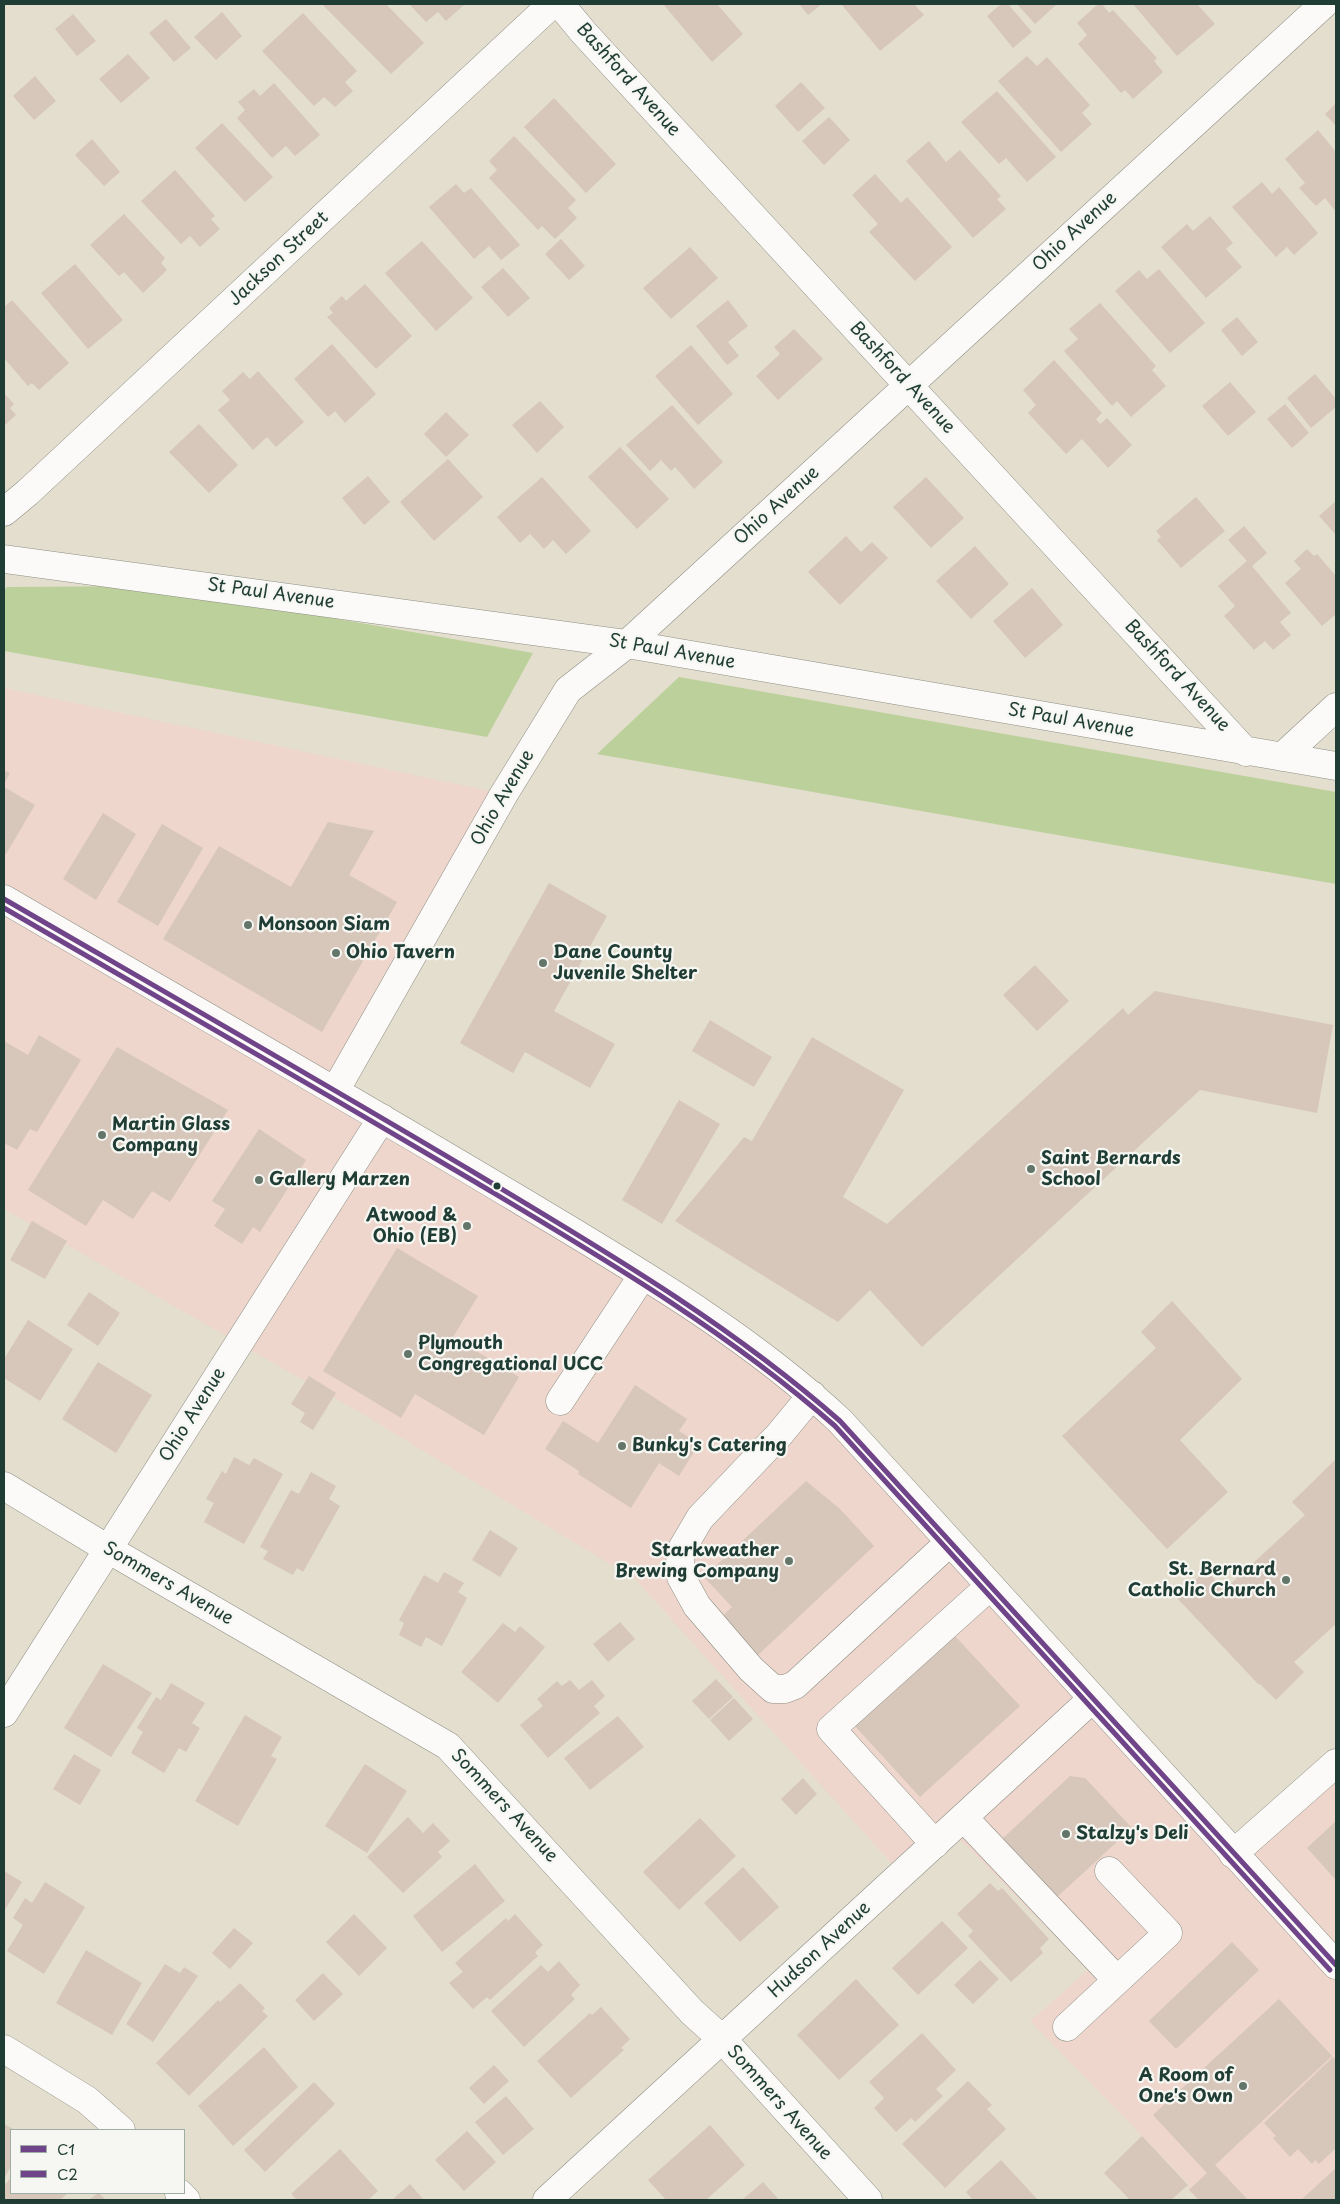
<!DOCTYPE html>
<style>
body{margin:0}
#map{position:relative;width:1340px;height:2204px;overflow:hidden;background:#e4dece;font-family:"Playpen Sans",sans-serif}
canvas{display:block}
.frame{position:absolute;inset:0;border:5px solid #1f3d34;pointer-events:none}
.legend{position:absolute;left:10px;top:2129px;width:175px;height:65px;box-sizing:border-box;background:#f6f6f2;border:1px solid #a0aca6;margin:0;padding:6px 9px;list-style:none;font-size:15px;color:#1f3d34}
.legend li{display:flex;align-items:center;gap:10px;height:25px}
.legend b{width:25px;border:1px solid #a0aca6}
</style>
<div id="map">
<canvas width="1340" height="2204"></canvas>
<div class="frame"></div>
<ul class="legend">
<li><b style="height:6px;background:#704489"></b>C1</li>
<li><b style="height:6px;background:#704489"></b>C2</li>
</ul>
</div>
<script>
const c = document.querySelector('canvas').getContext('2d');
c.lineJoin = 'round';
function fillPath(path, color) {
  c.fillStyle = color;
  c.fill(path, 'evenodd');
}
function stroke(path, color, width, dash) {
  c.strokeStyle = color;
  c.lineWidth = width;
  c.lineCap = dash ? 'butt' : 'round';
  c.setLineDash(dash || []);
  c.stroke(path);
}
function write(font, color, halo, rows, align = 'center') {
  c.font = font + ' "Playpen Sans",sans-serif';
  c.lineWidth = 4.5;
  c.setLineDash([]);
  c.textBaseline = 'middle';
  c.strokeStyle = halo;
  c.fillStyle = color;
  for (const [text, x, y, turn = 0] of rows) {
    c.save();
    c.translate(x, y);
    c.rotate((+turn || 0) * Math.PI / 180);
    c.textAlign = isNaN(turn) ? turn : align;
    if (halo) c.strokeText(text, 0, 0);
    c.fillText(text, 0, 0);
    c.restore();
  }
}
const built = new Path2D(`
 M 4,688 L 504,794 L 335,1091 L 805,1388 L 1233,1854 L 1336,1780 L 1336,2200 L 1198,2200 L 1188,2190 L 1189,2184 L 1030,2021 L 1088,1970 L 967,1846 L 948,1832 L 902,1875 L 636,1580 L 361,1413 L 4,1209 Z`);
const green = new Path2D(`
 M 148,586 L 533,653 L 487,737 L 4,651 L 4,590 L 7,587 Z
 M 679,677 L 1336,792 L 1336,884 L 597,754 Z`);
const building = new Path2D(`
 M 325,4 L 386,4 L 424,43 L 391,74 L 323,5 Z
 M 409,4 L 465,4 L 446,21 L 438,12 L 426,22 Z
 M 663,4 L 717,4 L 743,34 L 712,62 Z
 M 799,4 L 822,4 L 808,15 Z
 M 844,4 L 914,4 L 924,15 L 880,51 L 842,5 Z
 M 1001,4 L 1008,4 L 1032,32 L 1013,48 L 987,16 Z
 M 1017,4 L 1057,4 L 1035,24 Z
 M 1098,4 L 1102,4 L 1109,13 L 1113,10 L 1157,58 L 1154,61 L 1163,72 L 1133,99 L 1125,90 L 1121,93 L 1078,44 L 1087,35 L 1077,23 Z
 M 1133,4 L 1197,4 L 1215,24 L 1177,56 Z
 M 222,12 L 242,36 L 216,60 L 194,37 Z
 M 303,13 L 357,71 L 345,82 L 353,91 L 335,107 L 324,97 L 314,106 L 262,51 Z
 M 73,14 L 96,41 L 77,56 L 55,29 Z
 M 166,19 L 191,48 L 174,62 L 149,33 Z
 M 128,54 L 150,78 L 121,103 L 99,79 Z
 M 1027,56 L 1037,66 L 1047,57 L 1090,105 L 1082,113 L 1092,124 L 1061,152 L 998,81 Z
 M 35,76 L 56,101 L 34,120 L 13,96 Z
 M 801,82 L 825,108 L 798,132 L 775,106 Z
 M 274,83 L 320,135 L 295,156 L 286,146 L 272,158 L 237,118 L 245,110 L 238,102 L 254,89 L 260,96 Z
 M 997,91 L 1056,157 L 1027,182 L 1006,158 L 999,164 L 961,122 Z
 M 554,98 L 616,164 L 586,193 L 524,127 Z
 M 1336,103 L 1336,126 L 1325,114 Z
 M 829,117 L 850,140 L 824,165 L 802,141 Z
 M 222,123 L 273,177 L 245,202 L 195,148 Z
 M 1318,130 L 1336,152 L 1336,212 L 1325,198 L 1316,206 L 1299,188 L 1305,183 L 1285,159 Z
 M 514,136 L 576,200 L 568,208 L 577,218 L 555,239 L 542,226 L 538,230 L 489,178 L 497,170 L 489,161 Z
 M 92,139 L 120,172 L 104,186 L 75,155 Z
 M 929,141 L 946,162 L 960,150 L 1001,196 L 997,199 L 1006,209 L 973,238 L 906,161 Z
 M 175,170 L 215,216 L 211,219 L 220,229 L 200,247 L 190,236 L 181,244 L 141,201 Z
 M 875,174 L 901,203 L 907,197 L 952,247 L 915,281 L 869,232 L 878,224 L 852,195 Z
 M 1262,182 L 1272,194 L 1279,187 L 1318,233 L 1294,255 L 1287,247 L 1276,257 L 1232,207 Z
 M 456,184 L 464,193 L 471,188 L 520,245 L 501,260 L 489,246 L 474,259 L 429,207 Z
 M 124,214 L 165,258 L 161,263 L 167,270 L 143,293 L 124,272 L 119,276 L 90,245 Z
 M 1210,216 L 1233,243 L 1226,249 L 1242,267 L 1206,298 L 1161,247 L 1187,224 L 1193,231 Z
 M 561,239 L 585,266 L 569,280 L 545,254 Z
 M 422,241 L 473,298 L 436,331 L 385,273 Z
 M 690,247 L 718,278 L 671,319 L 643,288 Z
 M 75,264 L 123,320 L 88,349 L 41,293 Z
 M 503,268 L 530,298 L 508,317 L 481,287 Z
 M 1159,269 L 1205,323 L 1170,353 L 1115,291 L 1139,270 L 1147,279 Z
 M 365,284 L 412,336 L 376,369 L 327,317 L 333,313 L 329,308 L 342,296 L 346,301 Z
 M 12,300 L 69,363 L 39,390 L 32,383 L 28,386 L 4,358 L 4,307 Z
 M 728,300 L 748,326 L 728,342 L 739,356 L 727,365 L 696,326 Z
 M 1100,303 L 1156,366 L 1152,370 L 1166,386 L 1131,417 L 1117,401 L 1112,406 L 1064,351 L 1078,339 L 1069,329 Z
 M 1237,317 L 1258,342 L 1242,356 L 1221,330 Z
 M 794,329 L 823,359 L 778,400 L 756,376 L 780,354 L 774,347 Z
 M 332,344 L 376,394 L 345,423 L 335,411 L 328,417 L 294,379 Z
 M 691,345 L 733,394 L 698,425 L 655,376 Z
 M 1054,360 L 1102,413 L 1096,419 L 1100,424 L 1107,418 L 1132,445 L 1108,468 L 1082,439 L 1066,454 L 1028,413 L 1036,405 L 1023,390 Z
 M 258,371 L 304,422 L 276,447 L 267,437 L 253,450 L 218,410 L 230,400 L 222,391 L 243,372 L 250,379 Z
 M 1315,374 L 1336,399 L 1336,407 L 1311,428 L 1287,398 Z
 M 1230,382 L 1256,412 L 1228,436 L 1202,406 Z
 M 4,393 L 14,404 L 10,408 L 16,415 L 4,426 Z
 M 540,401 L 564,427 L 537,453 L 512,425 Z
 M 1285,404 L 1309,433 L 1292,448 L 1267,419 Z
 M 672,405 L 723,462 L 694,489 L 675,467 L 671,471 L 661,460 L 650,471 L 626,445 Z
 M 446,412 L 469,435 L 446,457 L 424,434 Z
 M 199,424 L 238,465 L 209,493 L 169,452 Z
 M 620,447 L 669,499 L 637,529 L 588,477 Z
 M 448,459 L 483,497 L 434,541 L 400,502 Z
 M 368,476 L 390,502 L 364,525 L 342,498 Z
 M 542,477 L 591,531 L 566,554 L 553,540 L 544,549 L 530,534 L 520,543 L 497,517 Z
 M 926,477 L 964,518 L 931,548 L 893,507 Z
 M 1196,497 L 1225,531 L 1181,568 L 1157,540 L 1161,537 L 1156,531 Z
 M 1336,501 L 1336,535 L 1319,516 Z
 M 1244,526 L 1267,553 L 1252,566 L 1291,613 L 1280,622 L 1291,635 L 1273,650 L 1265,641 L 1254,650 L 1224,616 L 1235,606 L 1218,586 L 1247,561 L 1228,540 Z
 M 846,536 L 861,552 L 872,542 L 888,558 L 840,605 L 808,572 Z
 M 975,546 L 1009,584 L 971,619 L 936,581 Z
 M 1307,549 L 1314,556 L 1317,554 L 1336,576 L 1336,614 L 1322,626 L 1285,583 L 1301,569 L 1294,561 Z
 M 1032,588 L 1063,625 L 1025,658 L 993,621 Z
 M 4,770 L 10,773 L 4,784 Z
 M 4,787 L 35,805 L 6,854 L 4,853 Z
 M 103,813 L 136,834 L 96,900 L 63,879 Z
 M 328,822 L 374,831 L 349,875 L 397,902 L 322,1032 L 163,939 L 219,846 L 291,887 Z
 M 162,824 L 203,848 L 158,926 L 117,902 Z
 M 549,883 L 607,916 L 554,1011 L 615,1044 L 590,1088 L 525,1052 L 513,1073 L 460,1043 Z
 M 1035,965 L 1069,1001 L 1037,1031 L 1003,995 Z
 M 1155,991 L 1333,1025 L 1317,1113 L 1200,1090 L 922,1347 L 870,1290 L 838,1322 L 675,1221 L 744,1137 L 752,1141 L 812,1037 L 904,1090 L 843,1197 L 887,1224 L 1123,1008 L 1128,1015 Z
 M 710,1020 L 772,1057 L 754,1087 L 692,1051 Z
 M 39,1035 L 81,1060 L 37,1132 L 30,1129 L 17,1150 L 4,1143 L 4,1041 L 28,1055 Z
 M 117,1047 L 228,1110 L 170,1202 L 152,1191 L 133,1219 L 103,1200 L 86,1226 L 28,1190 Z
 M 679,1100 L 720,1124 L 662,1224 L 622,1200 Z
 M 259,1129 L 306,1160 L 260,1232 L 253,1227 L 242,1244 L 214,1226 L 225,1209 L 212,1201 Z
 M 32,1221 L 67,1241 L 45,1279 L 10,1260 Z
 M 397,1248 L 478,1296 L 453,1337 L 519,1377 L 484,1435 L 415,1394 L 401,1418 L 323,1371 Z
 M 89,1292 L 120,1313 L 98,1346 L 67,1325 Z
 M 1172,1301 L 1242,1379 L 1180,1440 L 1228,1492 L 1167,1549 L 1062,1436 L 1156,1348 L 1141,1332 Z
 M 28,1320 L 73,1349 L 40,1401 L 4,1378 L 4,1359 Z
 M 98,1362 L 152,1395 L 116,1453 L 62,1419 Z
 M 309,1376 L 336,1393 L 313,1430 L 300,1422 L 305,1413 L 291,1404 Z
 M 635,1385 L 687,1419 L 679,1431 L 699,1444 L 679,1476 L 659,1463 L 631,1508 L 578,1474 L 579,1471 L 545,1449 L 563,1421 L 598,1443 Z
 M 234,1457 L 249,1465 L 254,1458 L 283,1474 L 244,1544 L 204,1522 L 214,1503 L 206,1499 L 222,1471 L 226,1474 Z
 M 1336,1459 L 1336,1624 L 1294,1662 L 1304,1672 L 1276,1700 L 1260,1684 L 1259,1685 L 1177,1598 L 1206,1570 L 1224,1590 L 1305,1515 L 1292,1502 Z
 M 311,1472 L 336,1486 L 329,1499 L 340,1506 L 303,1572 L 297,1568 L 293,1575 L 263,1559 L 268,1551 L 260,1547 L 291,1490 L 299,1494 Z
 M 806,1481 L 840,1509 L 874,1546 L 757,1656 L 720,1618 L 732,1607 L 704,1577 Z
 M 490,1530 L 518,1548 L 500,1577 L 472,1560 Z
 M 444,1572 L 464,1583 L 458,1592 L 467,1598 L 442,1646 L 426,1637 L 421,1647 L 399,1635 L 404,1623 L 399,1620 L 424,1575 L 438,1583 Z
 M 620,1622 L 635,1639 L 608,1662 L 593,1644 Z
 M 503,1623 L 515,1632 L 520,1626 L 545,1647 L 498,1703 L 461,1672 Z
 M 953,1634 L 1020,1706 L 920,1797 L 854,1725 Z
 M 103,1664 L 152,1693 L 111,1757 L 64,1728 Z
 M 716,1679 L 733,1697 L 709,1719 L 692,1701 Z
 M 570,1680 L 579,1690 L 592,1680 L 605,1696 L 594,1706 L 600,1713 L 548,1758 L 520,1725 L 543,1706 L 537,1699 L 557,1681 L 562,1686 Z
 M 171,1683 L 205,1703 L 192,1723 L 200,1728 L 186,1752 L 179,1748 L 164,1773 L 131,1753 L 143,1732 L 137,1728 L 156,1697 L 161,1700 Z
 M 734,1698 L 753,1719 L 729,1741 L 710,1720 Z
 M 245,1715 L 282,1737 L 271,1756 L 277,1759 L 238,1826 L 195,1801 Z
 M 618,1716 L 644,1747 L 590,1790 L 564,1758 Z
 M 74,1754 L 101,1770 L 80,1805 L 53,1789 Z
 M 365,1764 L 407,1791 L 367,1853 L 325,1826 Z
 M 1070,1776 L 1085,1778 L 1132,1828 L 1056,1898 L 1001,1840 Z
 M 803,1778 L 817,1794 L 796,1815 L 781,1799 Z
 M 408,1817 L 423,1833 L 433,1823 L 450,1841 L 438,1852 L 442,1857 L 403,1893 L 367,1857 Z
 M 700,1818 L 736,1856 L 679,1910 L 643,1872 Z
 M 1336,1821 L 1336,1880 L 1307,1848 Z
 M 475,1864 L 505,1901 L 442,1952 L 413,1916 Z
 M 743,1867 L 779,1907 L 740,1942 L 704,1903 Z
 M 4,1871 L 22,1882 L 4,1911 Z
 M 45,1882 L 85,1907 L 44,1974 L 7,1951 L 23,1925 L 13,1918 L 25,1898 L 32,1903 Z
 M 990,1883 L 998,1891 L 1002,1888 L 1049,1939 L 1040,1948 L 1043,1953 L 1011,1982 L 968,1936 L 973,1931 L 957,1914 Z
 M 354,1914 L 387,1948 L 359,1976 L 326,1942 Z
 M 515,1914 L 543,1945 L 535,1952 L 538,1956 L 490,2000 L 487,1997 L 473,2009 L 449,1983 L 463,1972 L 455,1963 L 506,1918 L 508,1921 Z
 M 942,1921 L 968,1948 L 918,1995 L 892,1968 Z
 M 234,1928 L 253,1943 L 230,1969 L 212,1953 Z
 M 1232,1942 L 1259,1970 L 1176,2049 L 1149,2021 Z
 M 86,1950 L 142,1983 L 112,2035 L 56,2003 Z
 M 980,1960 L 999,1979 L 973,2004 L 954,1985 Z
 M 559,1961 L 580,1985 L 571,1995 L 575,1999 L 524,2047 L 491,2011 L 541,1965 L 548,1972 Z
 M 165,1964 L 180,1973 L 184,1967 L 198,1976 L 153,2042 L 126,2024 Z
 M 323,1973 L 343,1994 L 314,2021 L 295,2000 Z
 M 856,1979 L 899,2025 L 839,2080 L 797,2035 Z
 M 240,1983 L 265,2008 L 262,2011 L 268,2016 L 189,2096 L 156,2063 L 218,2000 L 220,2002 Z
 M 1279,1999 L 1332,2056 L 1215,2165 L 1248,2200 L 1199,2200 L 1189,2190 L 1207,2173 L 1153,2115 Z
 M 601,2007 L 630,2039 L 621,2048 L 624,2050 L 571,2098 L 537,2061 L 590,2013 L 592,2015 Z
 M 922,2033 L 956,2070 L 936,2089 L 943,2096 L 915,2122 L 911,2118 L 896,2132 L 874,2108 L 884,2098 L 869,2082 Z
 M 264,2047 L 298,2087 L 233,2146 L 198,2106 Z
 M 1333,2057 L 1336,2060 L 1336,2148 L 1319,2164 L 1315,2160 L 1312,2164 L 1298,2149 L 1290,2157 L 1273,2138 L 1276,2136 L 1264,2123 Z
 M 494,2065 L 509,2081 L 484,2104 L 469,2088 Z
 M 968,2081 L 992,2105 L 987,2109 L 1006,2129 L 945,2188 L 902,2144 Z
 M 314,2082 L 335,2104 L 265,2172 L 244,2150 Z
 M 506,2096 L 534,2129 L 503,2155 L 475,2122 Z
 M 4,2124 L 15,2130 L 11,2130 L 11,2166 L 4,2179 Z
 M 710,2125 L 745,2165 L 706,2200 L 666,2200 L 648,2180 Z
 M 467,2131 L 496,2162 L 464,2191 L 435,2160 Z
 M 1142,2136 L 1188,2185 L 1171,2200 L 1130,2200 L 1104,2173 Z
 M 340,2149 L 378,2191 L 368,2200 L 297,2200 L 291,2194 Z
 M 1001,2160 L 1038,2200 L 973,2200 L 966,2192 Z
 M 1336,2168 L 1336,2200 L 1301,2200 Z
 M 11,2178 L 11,2193 L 68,2193 L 60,2200 L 4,2200 L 4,2185 Z
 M 763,2182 L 779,2200 L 742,2200 Z
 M 410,2184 L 424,2200 L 392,2200 Z
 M 98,2193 L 99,2193 L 106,2200 L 89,2200 Z`);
const minor = new Path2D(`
 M 560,4 L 584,33 L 1246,752
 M 4,512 L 27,493 L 552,4
 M 4,559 L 627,644 L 1336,766
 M 1282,757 L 1336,707
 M 4,899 C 175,999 348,1097 518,1199 C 629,1266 745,1332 840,1421 L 1336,1965
 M 335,1091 L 504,794 L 568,690 L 627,644 L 1324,4
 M 812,1395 L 779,1435 L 700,1518 L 680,1552 L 681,1577 L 697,1606 L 751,1669 L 773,1689 L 785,1689 L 795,1685 L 950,1542
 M 560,1401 L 643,1275
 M 4,1486 L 108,1549 L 448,1746 L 692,2012 L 723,2040 L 868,2200
 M 4,1713 L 382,1118
 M 964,1818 L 1117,1980
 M 935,1844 L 831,1729 L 990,1586
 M 1233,1854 L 1336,1763
 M 1067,2027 L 1168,1933 L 1109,1871
 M 4,2049 L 87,2100 L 121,2130
 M 179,2193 L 186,2200
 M 547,2200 L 1092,1699`);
const bus1 = new Path2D(`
 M 4,899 C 163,991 322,1082 480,1176 C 605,1251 730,1324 840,1421 L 1336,1965`);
const bus2 = new Path2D(`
 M 4,908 C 161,999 320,1090 477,1183 C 601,1257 726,1330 835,1426 L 1330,1970`);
const markers = [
 [248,925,5,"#64756a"],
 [336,953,5,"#64756a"],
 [543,963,5,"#64756a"],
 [102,1135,5,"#64756a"],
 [1031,1169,5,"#64756a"],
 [259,1180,5,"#64756a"],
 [497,1186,4.5,"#1f3d34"],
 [467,1226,5,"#64756a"],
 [408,1354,5,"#64756a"],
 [622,1446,5,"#64756a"],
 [789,1561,5,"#64756a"],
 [1286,1580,5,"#64756a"],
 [1066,1834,5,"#64756a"],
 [1243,2086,5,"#64756a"]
];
const streetNames = [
 ["Bashford Avenue",628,80,48],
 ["Ohio Avenue",1075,232,-43],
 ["Jackson Street",279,259,-43],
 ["Bashford Avenue",902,378,47],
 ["Ohio Avenue",777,506,-42],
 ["St Paul Avenue",271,594,8],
 ["St Paul Avenue",672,652,10],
 ["Bashford Avenue",1177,676,47],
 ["St Paul Avenue",1071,721,10],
 ["Ohio Avenue",503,798,-60],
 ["Ohio Avenue",193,1415,-58],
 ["Sommers Avenue",168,1584,30],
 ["Sommers Avenue",504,1806,47],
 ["Hudson Avenue",820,1950,-43],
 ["Sommers Avenue",779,2103,48]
];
const poiNames = [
 ["Monsoon Siam",258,925],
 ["Ohio Tavern",346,953],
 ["Dane County",553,953],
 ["Juvenile Shelter",553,974],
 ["Martin Glass",112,1125],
 ["Company",112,1146],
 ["Saint Bernards",1041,1159],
 ["School",1041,1180],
 ["Gallery Marzen",269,1180],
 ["Atwood &",457,1216,"right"],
 ["Ohio (EB)",457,1237,"right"],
 ["Plymouth",418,1344],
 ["Congregational UCC",418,1365],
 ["Bunky's Catering",632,1446],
 ["Starkweather",779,1551,"right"],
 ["Brewing Company",779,1572,"right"],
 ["St. Bernard",1276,1570,"right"],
 ["Catholic Church",1276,1591,"right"],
 ["Stalzy's Deli",1076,1834],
 ["A Room of",1233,2076,"right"],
 ["One's Own",1233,2097,"right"]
];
fillPath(built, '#eed6cc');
fillPath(green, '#bcd09b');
fillPath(building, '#d7c6ba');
stroke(minor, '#8d8f85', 29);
stroke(minor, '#fbfaf8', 28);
stroke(bus1, '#704489', 5);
stroke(bus2, '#704489', 5);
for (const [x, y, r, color] of markers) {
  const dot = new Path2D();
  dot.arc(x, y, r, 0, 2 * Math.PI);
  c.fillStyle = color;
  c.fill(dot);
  stroke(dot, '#f6f6f2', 2);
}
write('18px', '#1f3d34', '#f6f6f2', streetNames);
write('bold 18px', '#1f3d34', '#f6f6f2', poiNames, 'left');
</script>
